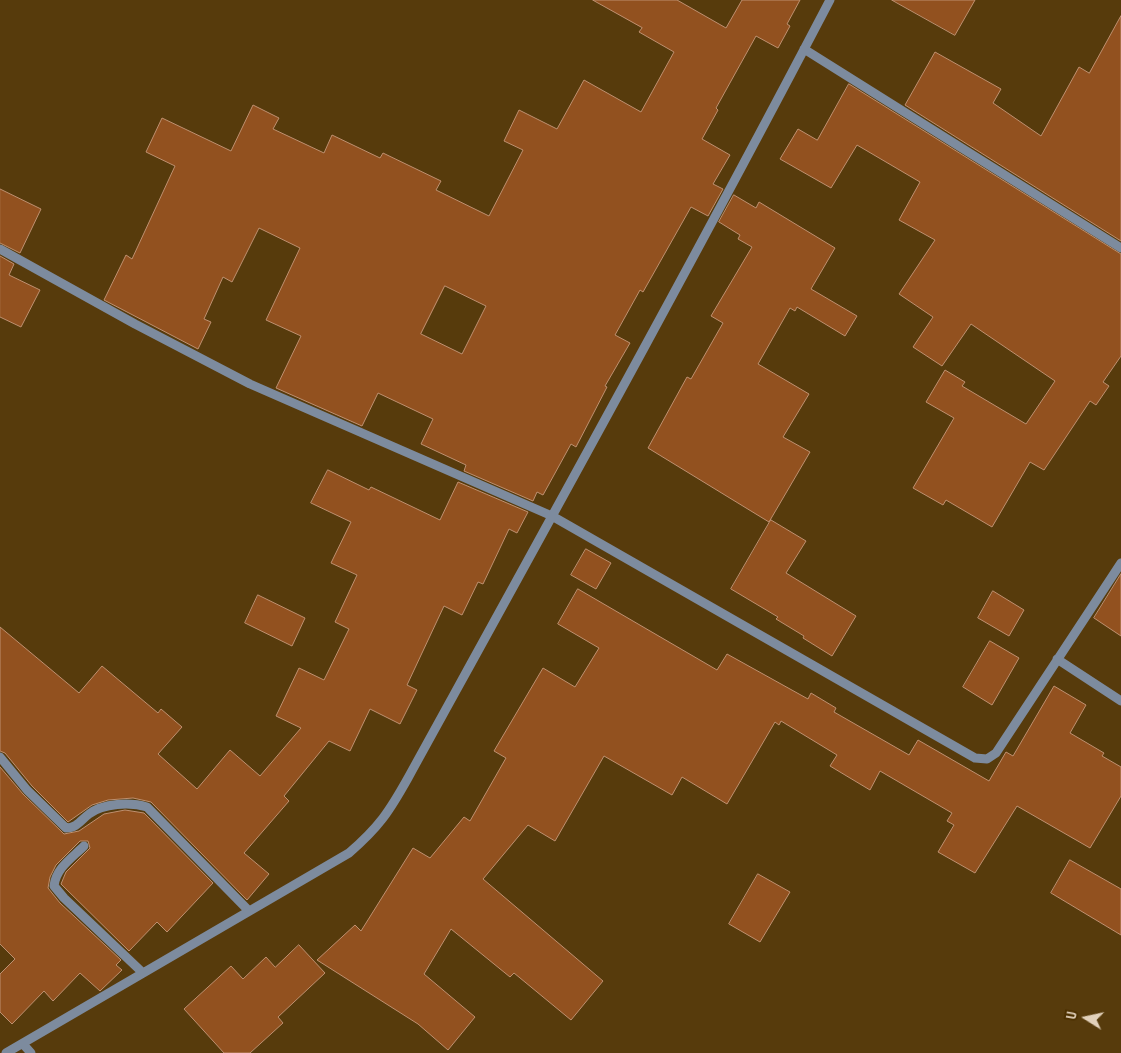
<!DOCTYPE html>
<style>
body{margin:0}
#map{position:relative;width:1121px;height:1053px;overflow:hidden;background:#573b0c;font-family:"PT Sans Narrow",sans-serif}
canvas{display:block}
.north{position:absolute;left:1061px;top:993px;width:50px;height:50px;-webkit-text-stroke:4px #4c3000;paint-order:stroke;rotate:280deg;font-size:14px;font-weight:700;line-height:20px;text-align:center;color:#e2d1bb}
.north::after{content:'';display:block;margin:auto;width:18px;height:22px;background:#e2d1bb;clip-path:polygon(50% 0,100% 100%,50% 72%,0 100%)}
</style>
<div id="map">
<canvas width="1121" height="1053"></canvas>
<div class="north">U</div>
</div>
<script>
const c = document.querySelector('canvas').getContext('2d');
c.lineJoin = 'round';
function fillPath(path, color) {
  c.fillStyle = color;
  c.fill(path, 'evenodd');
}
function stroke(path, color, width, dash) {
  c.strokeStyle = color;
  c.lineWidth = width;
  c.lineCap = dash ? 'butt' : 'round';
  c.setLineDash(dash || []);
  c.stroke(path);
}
const building = new Path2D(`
 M 593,0 L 677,0 L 726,28 L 742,0 L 800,0 L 787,24 L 790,26 L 778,48 L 756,36 L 716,108 L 718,110 L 702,139 L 730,155 L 713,184 L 723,189 L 708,216 L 691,207 L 643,292 L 640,290 L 615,335 L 630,343 L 605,386 L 607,387 L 576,447 L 571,444 L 543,495 L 537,492 L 533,501 L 464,471 L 466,465 L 421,444 L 433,419 L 378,393 L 362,426 L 276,388 L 301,336 L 266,320 L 300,248 L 259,228 L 232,282 L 223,277 L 204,319 L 211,322 L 198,349 L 104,300 L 126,255 L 132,259 L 175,166 L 146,152 L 162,118 L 231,151 L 253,105 L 279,118 L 273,129 L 324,153 L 332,135 L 380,158 L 383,153 L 441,181 L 436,190 L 489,216 L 523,150 L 504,141 L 519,110 L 557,129 L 584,80 L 641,112 L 674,52 L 639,32 L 642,28 ZM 445,286 L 486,306 L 462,354 L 421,334 Z
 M 892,0 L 975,0 L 955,35 Z
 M 1121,16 L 1121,241 L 905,105 L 935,52 L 1001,89 L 993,103 L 1041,136 L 1079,67 L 1089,73 Z
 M 849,84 L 1121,254 L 1121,356 L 1103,382 L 1109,386 L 1096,405 L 1090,401 L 1044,470 L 1030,462 L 992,527 L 946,500 L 943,505 L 913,488 L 954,418 L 926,402 L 945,370 L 965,382 L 962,386 L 1026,424 L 1055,381 L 971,324 L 942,366 L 913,347 L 933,317 L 899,294 L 935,240 L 899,220 L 920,182 L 857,145 L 831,188 L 780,159 L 798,129 L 817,140 Z
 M 0,189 L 41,209 L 20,253 L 0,243 Z
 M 734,195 L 756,208 L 759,202 L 835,248 L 811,289 L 857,316 L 845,336 L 797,307 L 795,311 L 790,308 L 758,364 L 809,394 L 783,437 L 810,452 L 769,522 L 648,448 L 687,377 L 691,379 L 723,323 L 711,316 L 752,247 L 738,239 L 740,235 L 719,222 Z
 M 0,256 L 14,264 L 9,275 L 40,290 L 21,327 L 0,317 Z
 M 328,470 L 369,490 L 371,487 L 440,520 L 458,482 L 528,512 L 517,533 L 509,529 L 483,584 L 478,582 L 462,615 L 444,606 L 407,685 L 417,690 L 400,724 L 370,709 L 350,751 L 329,741 L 284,796 L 289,801 L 244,853 L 269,874 L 247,900 L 151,802 L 133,798 L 108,800 L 92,805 L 68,822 L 32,786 L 5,753 L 0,751 L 0,627 L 79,693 L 102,666 L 158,713 L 161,709 L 182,727 L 158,754 L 197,789 L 230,750 L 260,776 L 301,728 L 276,716 L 299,668 L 324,680 L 349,629 L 335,622 L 357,575 L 331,563 L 351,522 L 311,503 Z
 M 771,520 L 806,541 L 786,573 L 856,616 L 832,656 L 803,638 L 804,636 L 776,619 L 778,617 L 731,589 Z
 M 586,549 L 611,563 L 596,589 L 571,575 Z
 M 1121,574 L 1121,636 L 1094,618 Z
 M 578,589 L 717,670 L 727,654 L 808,699 L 811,693 L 836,708 L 834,712 L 909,755 L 918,740 L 989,781 L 1006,752 L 1013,756 L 1054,686 L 1086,705 L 1070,733 L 1104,753 L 1102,756 L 1121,767 L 1121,796 L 1090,848 L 1017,806 L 975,873 L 938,852 L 954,825 L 947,821 L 952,813 L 880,771 L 870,790 L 830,766 L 837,755 L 781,721 L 779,725 L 775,722 L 727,804 L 682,777 L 672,795 L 604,756 L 555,841 L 528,825 L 483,879 L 603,981 L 571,1020 L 514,973 L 510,977 L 451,929 L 424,974 L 475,1017 L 448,1050 L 418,1024 L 317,960 L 355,925 L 361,931 L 413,848 L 430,858 L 464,817 L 470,821 L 506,758 L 494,751 L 543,668 L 575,687 L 599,648 L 558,624 Z
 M 993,591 L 1024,610 L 1009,636 L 978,618 Z
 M 258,595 L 305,618 L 292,646 L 245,623 Z
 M 990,641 L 1019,658 L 992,705 L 963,687 Z
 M 0,767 L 23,794 L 64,834 L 79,831 L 104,814 L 125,810 L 144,813 L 213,883 L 167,932 L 157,922 L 129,951 L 61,884 L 66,872 L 90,848 L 88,841 L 80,841 L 56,865 L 50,877 L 48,888 L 60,903 L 121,960 L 116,965 L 122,970 L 100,991 L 80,973 L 53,1001 L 44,991 L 12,1024 L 0,1012 L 0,974 L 15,959 L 0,944 Z
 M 1070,860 L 1121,889 L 1121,935 L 1051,893 Z
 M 758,874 L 790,892 L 760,942 L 729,924 Z
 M 299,945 L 325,973 L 278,1017 L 283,1023 L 250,1053 L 224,1053 L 184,1009 L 231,966 L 243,979 L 266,957 L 275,967 Z`);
const minor = new Path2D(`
 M 804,49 L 1121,248
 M 0,249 L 135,324 L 250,384 L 552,516 L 975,758 L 987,759 L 996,753 L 1121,563
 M 1057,659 L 1121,701
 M 0,757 L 27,790 L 66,828 C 77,828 81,820 89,814 C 103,803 131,802 147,807 L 249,911
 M 84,846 C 72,858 56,868 54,886 L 64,898 L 143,973
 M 23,1044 L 31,1053
 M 6,1053 L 349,853 C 379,827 389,812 408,778 C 550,520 693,262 830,0`);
fillPath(building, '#92511f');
stroke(building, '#be9070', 1);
stroke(minor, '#7d8b9e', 9);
</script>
